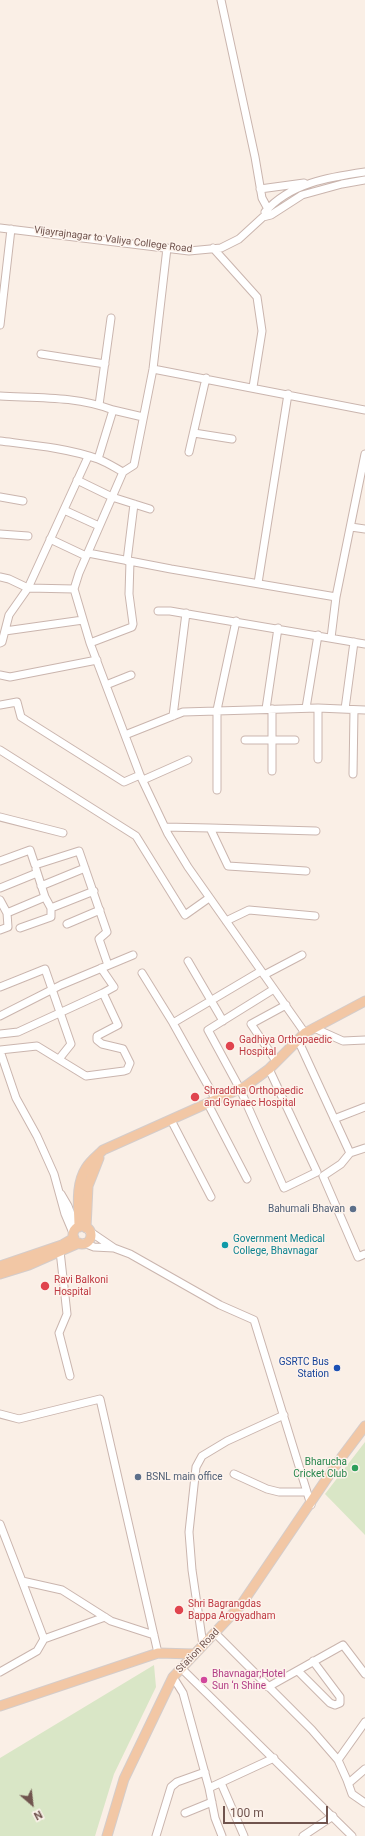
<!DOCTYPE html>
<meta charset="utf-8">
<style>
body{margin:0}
#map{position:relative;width:365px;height:1836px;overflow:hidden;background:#faefe6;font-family:Roboto,sans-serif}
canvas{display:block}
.north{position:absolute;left:12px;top:1784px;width:40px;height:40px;-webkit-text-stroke:3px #fdf3ec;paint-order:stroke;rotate:152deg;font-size:11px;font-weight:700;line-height:16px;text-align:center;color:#70544e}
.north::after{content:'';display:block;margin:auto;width:14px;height:18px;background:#70544e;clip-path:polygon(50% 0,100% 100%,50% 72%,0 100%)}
.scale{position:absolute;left:223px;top:1806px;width:105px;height:18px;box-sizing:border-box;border:2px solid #70544e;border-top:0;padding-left:5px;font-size:12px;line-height:14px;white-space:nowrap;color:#70544e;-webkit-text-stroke:3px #fdf3ec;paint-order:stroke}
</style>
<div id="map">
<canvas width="365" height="1836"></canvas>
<div class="north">N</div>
<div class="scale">100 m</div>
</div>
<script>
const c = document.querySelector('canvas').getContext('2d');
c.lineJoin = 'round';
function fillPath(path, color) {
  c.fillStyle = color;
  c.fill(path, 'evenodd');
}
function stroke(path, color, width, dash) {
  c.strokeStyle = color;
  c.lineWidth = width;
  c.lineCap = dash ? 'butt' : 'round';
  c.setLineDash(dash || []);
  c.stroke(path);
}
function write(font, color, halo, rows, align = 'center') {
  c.font = font + ' Roboto,sans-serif';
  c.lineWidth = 3;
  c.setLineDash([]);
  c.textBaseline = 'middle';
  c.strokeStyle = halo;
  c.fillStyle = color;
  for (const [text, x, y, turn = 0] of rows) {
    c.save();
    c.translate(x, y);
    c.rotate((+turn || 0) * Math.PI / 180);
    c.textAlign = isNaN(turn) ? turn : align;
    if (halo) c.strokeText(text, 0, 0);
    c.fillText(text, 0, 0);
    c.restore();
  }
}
const green = new Path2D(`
 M 365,1442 L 365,1535 L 325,1494 Z
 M 154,1665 L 156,1687 L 114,1774 L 95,1836 L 0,1836 L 0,1758 Z`);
const minor = new Path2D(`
 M 221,0 L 255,157 L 262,198 L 268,209
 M 260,189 L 304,183
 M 265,212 C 290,183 330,177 365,172
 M 0,228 L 189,251 L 221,248 L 239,239 L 263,217 L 271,215 L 302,195 L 342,184 L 365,180
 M 167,248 L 153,369 L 134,465 L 123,472 L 79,573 L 74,589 L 90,643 L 140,775 L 168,834 L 188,867 L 305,1033
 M 213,248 L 257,297 L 262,331 L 253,387
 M 0,325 L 11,229
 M 41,354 L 105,364
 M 153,369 L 365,410
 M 0,396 C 38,398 77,396 113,410
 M 99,405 L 111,318
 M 194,433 L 232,439
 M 0,441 C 32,445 67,448 98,459 C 106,462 114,467 123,472
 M 189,452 L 206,378
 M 98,459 L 113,410 L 143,417
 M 77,480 L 112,497 L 150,509
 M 0,497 L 23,501
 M 64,510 L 99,526
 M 351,527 L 365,529
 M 0,534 L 28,536
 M 50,539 L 86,556
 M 88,553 L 171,569 L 336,597
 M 127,561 L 134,504
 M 0,577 L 9,579 L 28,588 L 74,589
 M 258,583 L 288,394
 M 158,611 L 170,611 L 365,644
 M 5,631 L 83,620
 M 331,638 L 336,597 L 365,454
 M 0,643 L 2,642 L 9,615 L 28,588 L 88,457
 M 90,643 L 132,627 L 133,624 L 129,594 L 130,561
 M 0,675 L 10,677 L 97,660
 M 106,685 L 131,675
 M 0,705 L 17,702 L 21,717 L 124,782 L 140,775
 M 306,708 L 318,635
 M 266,709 L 278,628
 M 272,709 L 272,771
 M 345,709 L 354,642
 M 173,716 L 186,613
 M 125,735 L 183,712 L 318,708 L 365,710
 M 245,740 L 295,740
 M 0,750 L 136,836 L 185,915 L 209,898
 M 318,759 L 318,708
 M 353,774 L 354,710
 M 143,780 L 188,760
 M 217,790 L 217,710 L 236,621
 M 0,817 L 63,833
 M 165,827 L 210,828 L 228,866 L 306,871
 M 210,828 L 316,831
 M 0,861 L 30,850 L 35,865 L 79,851 L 107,932 L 99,939 L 108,965
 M 36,869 L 45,897
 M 41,886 L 85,868
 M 0,888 L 37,873
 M 0,900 L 7,913
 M 226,921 L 249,910 L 315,916
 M 67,924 L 100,910
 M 20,928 L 51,917 L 51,908
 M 0,930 L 8,927 L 7,913 L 45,897 L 51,908 L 94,891
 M 188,961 L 223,1021
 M 101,968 L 114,987 L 103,993
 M 142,973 L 173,1023
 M 264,975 L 302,955
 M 0,987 L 45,969 L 71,1044 L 59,1059
 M 0,1016 L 61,985 L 133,955
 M 314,1028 L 343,1041 L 365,1040
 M 0,1034 L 18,1032 L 103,993 L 118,1025 L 97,1036 L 97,1040 L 102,1044 L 123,1049 L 130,1063 L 127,1070 L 124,1071 L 86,1076 L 37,1046 L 0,1050
 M 298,1040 L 350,1153
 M 0,1051 L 16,1098 L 37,1136 L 54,1174 L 65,1214 L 73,1233
 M 276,1061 L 251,1024 L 286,1005
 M 269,1069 L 317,1172 L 284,1188 L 240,1089 L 208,1030 L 274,989
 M 216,1100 L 173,1023 L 261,971
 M 208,1104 L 247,1179
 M 334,1119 L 365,1107
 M 171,1120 L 211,1197
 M 365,1148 L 350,1153 L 341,1164 L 323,1176 L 358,1257 L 365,1254
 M 61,1194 L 68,1206 L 76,1228
 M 89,1231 L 114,1248
 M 84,1243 L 94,1247 L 114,1248 L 130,1254 L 220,1305 L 254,1320 L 311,1505
 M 60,1251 L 67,1314 L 59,1333 L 70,1376
 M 0,1414 L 19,1419 L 100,1399 L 158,1653
 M 234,1474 L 267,1489 L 279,1492 L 306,1492
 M 0,1524 L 22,1581
 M 215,1633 L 312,1730 L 338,1760 L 347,1780 L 350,1782 L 365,1769
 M 44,1639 L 105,1617
 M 203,1645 L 192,1570 L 189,1532 L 196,1467 L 202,1456 L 227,1441 L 284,1415
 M 181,1668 L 352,1836
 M 298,1671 L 330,1703 L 335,1705 L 340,1703 L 340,1697 L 313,1661
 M 0,1672 L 37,1651 L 44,1639 L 22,1581 L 62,1590 L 111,1621 L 154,1635
 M 173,1677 L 183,1693 L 209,1788 L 274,1758
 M 268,1687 L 343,1645 L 365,1674
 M 338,1760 L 365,1722
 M 347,1780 L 352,1794 L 365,1803
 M 221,1783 L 244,1836
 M 209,1788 L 215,1818 L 222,1836
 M 185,1813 L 212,1802
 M 156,1836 L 171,1787 L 177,1782 L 205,1772
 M 303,1836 L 333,1816`);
const major = new Path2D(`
 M73 1235a9 9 0 1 1 18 0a9 9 0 1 1-18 0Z
 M 79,1227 C 79,1209 75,1185 86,1168 C 90,1161 98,1155 103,1150 L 246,1086 L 269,1069 L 305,1033 L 365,1001
 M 86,1228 L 88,1186 L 99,1158
 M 0,1266 L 62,1245 L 74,1238
 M 0,1274 L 29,1265 L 79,1243
 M 0,1706 L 158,1653 L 194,1654
 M 107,1836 L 124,1779 L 173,1677 L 241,1605 L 338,1462 L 365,1426`);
const markers = [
 [230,1046,5,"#e0444e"],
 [195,1097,5,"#e0444e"],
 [353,1209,4,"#5c6f8a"],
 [225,1245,4,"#0f9aa8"],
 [45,1286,5,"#e0444e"],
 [337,1368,4,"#1a4fb4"],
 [355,1468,4,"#2e9e5b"],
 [138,1477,4,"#5c6f8a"],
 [179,1610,5,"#e0444e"],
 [204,1680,4,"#d1479c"]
];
const streetNames = [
 ["Vijayrajnagar to Valiya College Road",113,240,7],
 ["Station Road",198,1651,-46]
];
const healthNames = [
 ["Gadhiya Orthopaedic",239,1040],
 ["Hospital",239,1052],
 ["Shraddha Orthopaedic",204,1091],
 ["and Gynaec Hospital",204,1103],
 ["Ravi Balkoni",54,1280],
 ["Hospital",54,1292],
 ["Shri Bagrangdas",188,1604],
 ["Bappa Arogyadham",188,1616]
];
const serviceNames = [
 ["Bahumali Bhavan",345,1209],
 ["BSNL main office",146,1477,"left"]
];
const cultureNames = [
 ["Government Medical",233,1239],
 ["College, Bhavnagar",233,1251]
];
const transitNames = [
 ["GSRTC Bus",329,1362],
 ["Station",329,1374]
];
const leisureNames = [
 ["Bharucha",347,1462],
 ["Cricket Club",347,1474]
];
const hotelNames = [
 ["Bhavnagar;Hotel",212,1674],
 ["Sun ‘n Shine",212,1686]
];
fillPath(green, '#d9e6c6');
stroke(minor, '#cab5ae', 9);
stroke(major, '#d4ccca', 11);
stroke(minor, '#fff', 7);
stroke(major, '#f2c7a5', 9);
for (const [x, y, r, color] of markers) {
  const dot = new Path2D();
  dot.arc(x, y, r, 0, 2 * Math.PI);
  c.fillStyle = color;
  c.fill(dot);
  stroke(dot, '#fdf3ec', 1.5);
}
write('10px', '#70544e', '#fdf3ec', streetNames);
write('10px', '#be3a42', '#fdf3ec', healthNames, 'left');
write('10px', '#4e5e75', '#fdf3ec', serviceNames, 'right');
write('10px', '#0d838f', '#fdf3ec', cultureNames, 'left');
write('10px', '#164399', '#fdf3ec', transitNames, 'right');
write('10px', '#27864d', '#fdf3ec', leisureNames, 'right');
write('10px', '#b23c85', '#fdf3ec', hotelNames, 'left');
</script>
